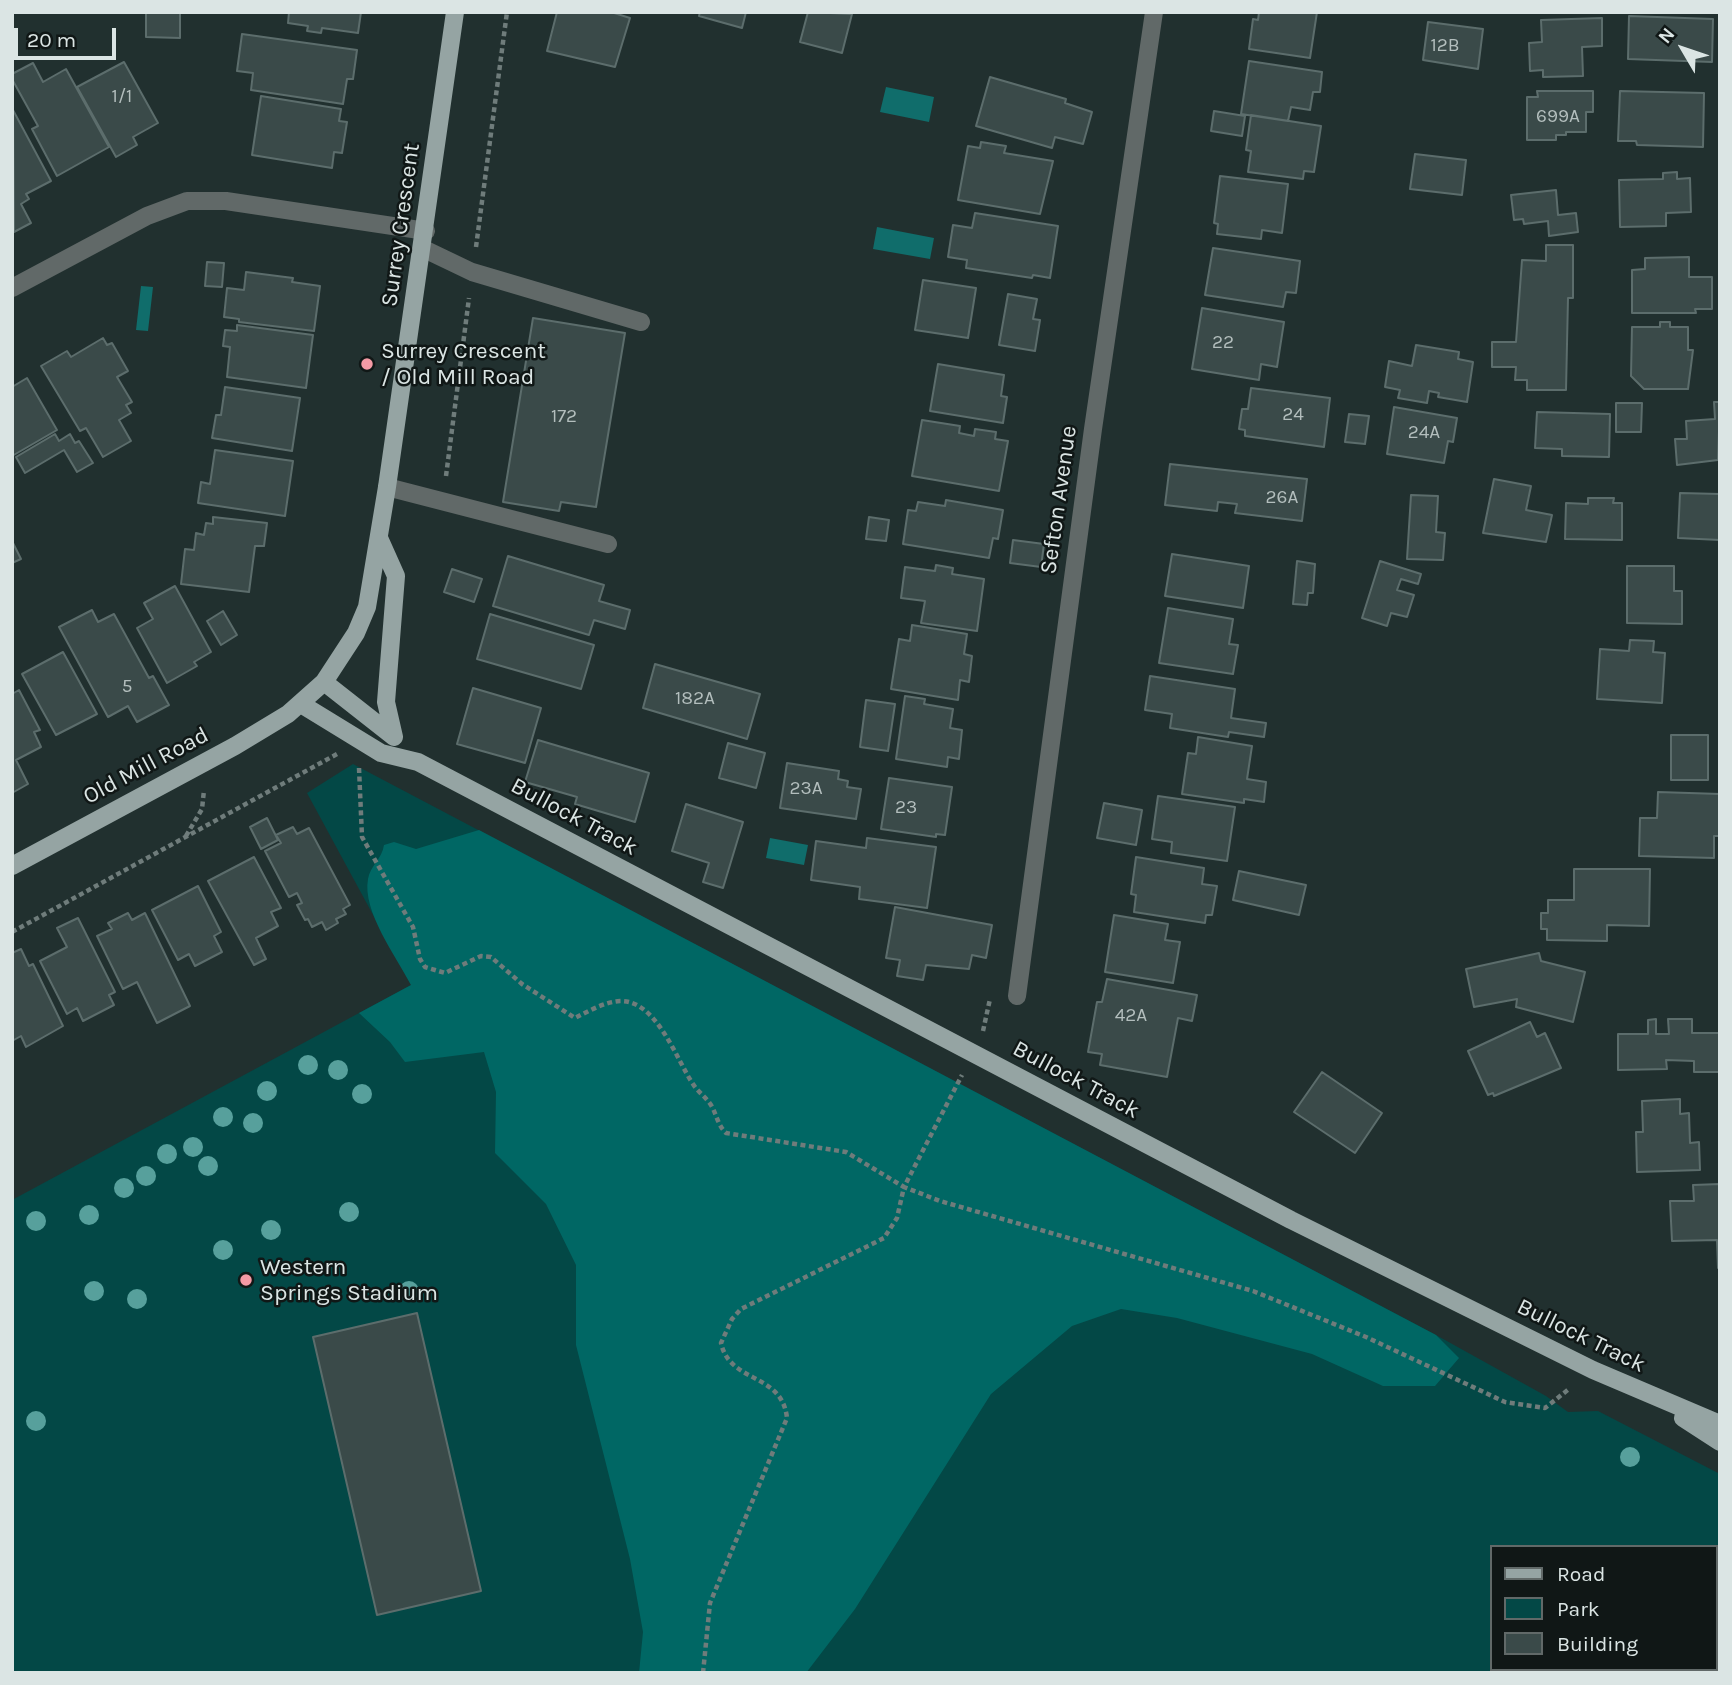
<!DOCTYPE html>
<style>
body{margin:0}
#map{position:relative;width:1732px;height:1685px;overflow:hidden;background:#21302f;font-family:Karla,sans-serif}
canvas{display:block}
.frame{position:absolute;inset:0;border:14px solid #dbe5e4;pointer-events:none}
.legend{position:absolute;left:1490px;top:1545px;width:228px;height:126px;box-sizing:border-box;background:#101716;border:2px solid #616968;margin:0;padding:9px 12px;list-style:none;font-size:21px;color:#dbe5e4}
.legend li{display:flex;align-items:center;gap:14px;height:35px}
.legend b{width:35px;border:2px solid #616968}
.north{position:absolute;left:1648px;top:14px;width:70px;height:70px;-webkit-text-stroke:5px #101716;paint-order:stroke;rotate:309deg;font-size:19px;font-weight:700;line-height:28px;text-align:center;color:#dbe5e4}
.north::after{content:'';display:block;margin:auto;width:24px;height:32px;background:#dbe5e4;clip-path:polygon(50% 0,100% 100%,50% 72%,0 100%)}
.scale{position:absolute;left:14px;top:28px;width:102px;height:32px;box-sizing:border-box;border:4px solid #dbe5e4;border-top:0;padding-left:9px;font-size:21px;line-height:24px;white-space:nowrap;color:#dbe5e4;-webkit-text-stroke:5px #101716;paint-order:stroke}
</style>
<div id="map">
<canvas width="1732" height="1685"></canvas>
<div class="frame"></div>
<ul class="legend">
<li><b style="height:9px;background:#95a4a3"></b>Road</li>
<li><b style="height:19px;background:#034846"></b>Park</li>
<li><b style="height:19px;background:#3a4a49"></b>Building</li>
</ul>
<div class="north">N</div>
<div class="scale">20 m</div>
</div>
<script>
const c = document.querySelector('canvas').getContext('2d');
c.lineJoin = 'round';
function fillPath(path, color) {
  c.fillStyle = color;
  c.fill(path, 'evenodd');
}
function stroke(path, color, width, dash) {
  c.strokeStyle = color;
  c.lineWidth = width;
  c.lineCap = dash ? 'butt' : 'round';
  c.setLineDash(dash || []);
  c.stroke(path);
}
function write(font, color, halo, rows, align = 'center') {
  c.font = font + ' Karla,sans-serif';
  c.lineWidth = 5;
  c.setLineDash([]);
  c.textBaseline = 'middle';
  c.strokeStyle = halo;
  c.fillStyle = color;
  for (const [text, x, y, turn = 0] of rows) {
    c.save();
    c.translate(x, y);
    c.rotate((+turn || 0) * Math.PI / 180);
    c.textAlign = isNaN(turn) ? turn : align;
    if (halo) c.strokeText(text, 0, 0);
    c.fillText(text, 0, 0);
    c.restore();
  }
}
const green = new Path2D(`
 M 353,764 L 1436,1335 L 1546,1396 L 1568,1412 L 1598,1411 L 1720,1474 L 1720,1673 L 12,1673 L 12,1200 L 411,985 L 307,793 ZM 1492,1547 L 1716,1547 L 1716,1669 L 1492,1669 Z`);
const forest = new Path2D(`
 M 479,830 L 1436,1335 L 1459,1358 L 1435,1386 L 1383,1386 L 1312,1354 L 1177,1318 L 1121,1309 L 1072,1326 L 991,1394 L 855,1609 L 806,1673 L 639,1673 L 643,1632 L 630,1559 L 576,1345 L 576,1265 L 546,1204 L 495,1153 L 496,1092 L 484,1052 L 405,1062 L 390,1042 L 359,1013 L 411,985 C 396,956 362,911 368,879 C 370,866 382,859 384,845 L 394,842 L 416,849 Z`);
const water = new Path2D(`
 M 886,87 L 934,97 L 929,122 L 880,112 Z
 M 877,227 L 934,238 L 930,259 L 873,249 Z
 M 141,286 L 153,287 L 148,331 L 136,330 Z
 M 770,838 L 808,845 L 804,865 L 766,858 Z`);
const building = new Path2D(`
 M 146,12 L 180,12 L 180,38 L 146,37 Z
 M 289,12 L 361,12 L 358,33 L 322,28 L 321,33 L 307,31 L 308,26 L 288,23 Z
 M 557,12 L 611,12 L 630,18 L 615,67 L 547,51 Z
 M 700,12 L 746,12 L 742,28 L 699,16 Z
 M 808,12 L 852,14 L 842,53 L 800,42 Z
 M 1259,12 L 1317,12 L 1310,58 L 1249,49 L 1253,19 L 1258,20 Z
 M 1629,16 L 1713,19 L 1712,62 L 1628,59 Z
 M 1602,18 L 1602,46 L 1582,47 L 1583,76 L 1543,77 L 1543,70 L 1530,71 L 1529,43 L 1542,42 L 1541,20 Z
 M 1428,22 L 1483,29 L 1478,69 L 1423,60 Z
 M 242,34 L 357,50 L 353,79 L 347,79 L 343,104 L 251,90 L 253,73 L 237,71 Z
 M 1249,61 L 1322,72 L 1320,92 L 1313,92 L 1310,110 L 1291,107 L 1288,121 L 1241,114 Z
 M 124,62 L 158,123 L 133,137 L 137,145 L 116,157 L 77,87 Z
 M 33,63 L 43,82 L 66,69 L 109,147 L 57,176 L 32,129 L 38,126 L 12,79 L 12,74 Z
 M 990,77 L 1066,99 L 1065,103 L 1092,112 L 1083,144 L 1055,137 L 1052,148 L 976,126 Z
 M 1537,91 L 1593,91 L 1593,112 L 1586,112 L 1586,132 L 1566,132 L 1566,135 L 1556,135 L 1556,140 L 1527,140 L 1527,97 L 1538,97 Z
 M 1620,91 L 1704,93 L 1703,147 L 1637,145 L 1636,141 L 1618,141 Z
 M 261,96 L 341,109 L 339,121 L 347,122 L 342,153 L 334,152 L 332,168 L 252,155 Z
 M 13,110 L 51,181 L 26,194 L 29,199 L 21,204 L 31,223 L 14,232 Z
 M 1214,111 L 1245,116 L 1242,136 L 1211,131 Z
 M 1251,115 L 1321,126 L 1314,172 L 1304,171 L 1303,179 L 1248,172 L 1251,151 L 1246,150 Z
 M 981,142 L 1006,146 L 1004,153 L 1053,161 L 1040,214 L 958,200 L 968,146 L 980,148 Z
 M 1415,154 L 1466,160 L 1462,195 L 1410,189 Z
 M 1677,172 L 1677,179 L 1690,178 L 1691,212 L 1666,213 L 1666,226 L 1620,227 L 1619,180 L 1663,179 L 1663,173 Z
 M 1220,176 L 1288,184 L 1282,233 L 1262,230 L 1261,239 L 1217,234 L 1218,224 L 1214,223 Z
 M 1556,190 L 1558,215 L 1576,213 L 1578,232 L 1549,236 L 1548,221 L 1524,224 L 1523,219 L 1514,220 L 1511,195 Z
 M 975,213 L 1058,226 L 1050,278 L 1033,275 L 1032,278 L 966,268 L 967,260 L 948,257 L 953,225 L 972,228 Z
 M 1546,245 L 1573,245 L 1573,298 L 1568,298 L 1566,390 L 1527,390 L 1527,380 L 1515,380 L 1516,367 L 1492,367 L 1492,342 L 1516,342 L 1522,260 L 1546,261 Z
 M 1213,248 L 1300,261 L 1296,293 L 1286,292 L 1283,307 L 1205,295 Z
 M 1689,257 L 1689,277 L 1712,277 L 1712,309 L 1695,309 L 1696,313 L 1632,313 L 1632,270 L 1645,269 L 1645,258 Z
 M 207,262 L 224,263 L 222,287 L 205,286 Z
 M 246,272 L 293,278 L 292,282 L 320,286 L 314,331 L 239,322 L 239,319 L 224,317 L 227,288 L 244,290 Z
 M 923,280 L 976,288 L 968,338 L 915,330 Z
 M 1008,294 L 1037,299 L 1033,319 L 1040,320 L 1035,351 L 999,345 Z
 M 1202,308 L 1284,322 L 1277,367 L 1261,364 L 1259,380 L 1192,369 Z
 M 533,318 L 625,333 L 596,507 L 561,502 L 559,511 L 503,502 Z
 M 1660,322 L 1670,322 L 1670,327 L 1688,327 L 1688,350 L 1693,350 L 1688,389 L 1644,389 L 1631,376 L 1632,327 L 1660,327 Z
 M 237,325 L 313,335 L 306,388 L 227,377 L 230,347 L 223,346 L 225,330 L 237,331 Z
 M 103,338 L 107,345 L 112,343 L 128,371 L 117,377 L 132,402 L 126,405 L 131,413 L 119,420 L 131,441 L 103,457 L 86,428 L 80,431 L 41,366 L 67,351 L 71,357 Z
 M 1416,345 L 1459,352 L 1458,359 L 1473,362 L 1467,402 L 1438,397 L 1439,393 L 1429,391 L 1427,403 L 1398,398 L 1400,390 L 1385,387 L 1389,361 L 1412,366 Z
 M 938,364 L 1004,375 L 1001,396 L 1007,397 L 1003,423 L 930,411 Z
 M 27,378 L 57,430 L 12,456 L 12,387 Z
 M 225,387 L 300,398 L 292,451 L 212,438 L 216,415 L 221,415 Z
 M 1251,388 L 1330,398 L 1324,447 L 1245,436 L 1245,430 L 1239,429 L 1242,409 L 1248,409 Z
 M 1714,402 L 1720,402 L 1718,460 L 1677,465 L 1675,439 L 1687,439 L 1686,421 L 1715,419 Z
 M 1616,403 L 1642,403 L 1641,432 L 1616,432 Z
 M 1394,407 L 1457,418 L 1453,442 L 1448,441 L 1444,463 L 1387,454 Z
 M 1537,412 L 1610,414 L 1609,457 L 1562,456 L 1562,449 L 1535,448 Z
 M 1349,414 L 1369,416 L 1365,444 L 1345,442 Z
 M 922,420 L 960,426 L 959,433 L 974,436 L 975,429 L 996,432 L 995,439 L 1008,441 L 999,491 L 912,476 Z
 M 55,434 L 59,441 L 70,434 L 75,443 L 79,441 L 93,463 L 77,472 L 64,450 L 25,473 L 16,457 Z
 M 215,450 L 293,461 L 285,516 L 198,503 L 201,482 L 210,484 Z
 M 1170,464 L 1307,479 L 1302,521 L 1235,513 L 1237,504 L 1218,502 L 1217,511 L 1165,505 Z
 M 1494,479 L 1531,486 L 1526,510 L 1552,515 L 1546,542 L 1483,533 Z
 M 1680,493 L 1720,494 L 1720,540 L 1678,538 Z
 M 1411,495 L 1438,496 L 1436,532 L 1445,533 L 1443,560 L 1407,559 Z
 M 1588,498 L 1614,498 L 1613,503 L 1622,503 L 1622,540 L 1565,539 L 1566,503 L 1588,504 Z
 M 946,500 L 1003,510 L 998,539 L 993,538 L 989,558 L 903,544 L 908,510 L 916,511 L 918,502 L 945,506 Z
 M 213,517 L 267,523 L 264,546 L 255,546 L 249,592 L 181,584 L 185,549 L 194,550 L 196,533 L 204,535 L 206,523 L 213,524 Z
 M 869,517 L 889,520 L 886,541 L 866,539 Z
 M 1013,540 L 1044,544 L 1041,567 L 1010,563 Z
 M 12,541 L 21,559 L 12,563 Z
 M 1172,554 L 1249,566 L 1243,608 L 1165,596 Z
 M 508,556 L 604,585 L 599,601 L 630,610 L 625,629 L 594,620 L 589,635 L 493,606 Z
 M 1297,561 L 1315,564 L 1313,593 L 1308,593 L 1307,605 L 1293,604 Z
 M 1380,561 L 1421,574 L 1418,584 L 1401,579 L 1397,590 L 1414,595 L 1407,617 L 1391,613 L 1387,626 L 1362,618 Z
 M 936,565 L 953,568 L 952,574 L 984,579 L 977,631 L 921,623 L 925,601 L 901,598 L 905,567 L 935,571 Z
 M 1627,566 L 1674,566 L 1674,591 L 1682,591 L 1682,624 L 1627,623 Z
 M 452,569 L 482,579 L 474,602 L 444,592 Z
 M 175,586 L 211,652 L 194,662 L 197,666 L 167,683 L 137,628 L 153,619 L 144,603 Z
 M 1168,608 L 1233,619 L 1229,644 L 1238,645 L 1233,674 L 1159,663 Z
 M 92,610 L 98,622 L 114,614 L 149,678 L 153,676 L 169,705 L 137,722 L 128,706 L 108,717 L 59,627 Z
 M 223,611 L 237,635 L 221,645 L 207,621 Z
 M 490,614 L 594,645 L 581,689 L 477,659 Z
 M 912,625 L 967,634 L 964,654 L 972,656 L 969,682 L 960,680 L 958,700 L 891,689 L 899,639 L 910,641 Z
 M 1630,640 L 1654,641 L 1653,652 L 1665,653 L 1662,703 L 1597,699 L 1600,649 L 1629,651 Z
 M 63,652 L 97,714 L 56,735 L 22,674 Z
 M 655,664 L 760,694 L 747,739 L 643,708 Z
 M 1150,676 L 1235,689 L 1231,718 L 1266,723 L 1264,737 L 1229,732 L 1228,737 L 1170,728 L 1172,714 L 1145,710 Z
 M 473,688 L 541,708 L 525,763 L 457,744 Z
 M 19,690 L 40,730 L 34,732 L 41,747 L 16,760 L 28,784 L 12,793 L 12,694 Z
 M 905,696 L 925,699 L 924,704 L 953,709 L 950,728 L 962,730 L 959,759 L 948,757 L 947,767 L 896,759 Z
 M 866,700 L 895,704 L 888,751 L 860,747 Z
 M 1671,735 L 1708,735 L 1708,780 L 1671,780 Z
 M 1198,737 L 1252,746 L 1247,779 L 1266,782 L 1264,802 L 1244,799 L 1244,803 L 1182,794 L 1188,753 L 1196,754 Z
 M 538,740 L 649,773 L 635,822 L 575,804 L 577,797 L 525,782 Z
 M 728,743 L 765,753 L 756,788 L 719,778 Z
 M 787,763 L 839,771 L 838,779 L 848,781 L 847,787 L 861,789 L 856,819 L 780,808 Z
 M 889,778 L 952,787 L 945,835 L 936,834 L 936,837 L 881,829 Z
 M 1658,792 L 1720,794 L 1720,836 L 1714,836 L 1714,858 L 1639,856 L 1640,818 L 1657,818 Z
 M 1158,796 L 1235,807 L 1227,861 L 1171,853 L 1172,842 L 1152,839 Z
 M 1104,803 L 1142,810 L 1136,845 L 1097,838 Z
 M 686,804 L 743,822 L 723,888 L 703,882 L 709,863 L 672,851 Z
 M 267,818 L 278,840 L 261,849 L 250,827 Z
 M 293,827 L 297,834 L 309,828 L 350,905 L 343,909 L 346,914 L 336,919 L 338,923 L 326,930 L 322,922 L 312,927 L 308,919 L 305,920 L 297,905 L 302,903 L 297,893 L 289,897 L 265,851 L 281,843 L 276,835 Z
 M 867,838 L 936,847 L 927,908 L 859,899 L 860,887 L 811,880 L 816,841 L 866,848 Z
 M 254,857 L 281,908 L 271,912 L 278,926 L 256,938 L 266,959 L 254,965 L 208,881 Z
 M 1136,857 L 1204,868 L 1202,884 L 1217,886 L 1212,915 L 1206,915 L 1205,923 L 1134,912 L 1136,895 L 1131,894 Z
 M 1574,869 L 1650,869 L 1649,926 L 1607,925 L 1607,941 L 1547,940 L 1547,929 L 1541,929 L 1541,913 L 1548,913 L 1548,900 L 1574,900 Z
 M 1239,871 L 1306,885 L 1299,915 L 1233,900 Z
 M 198,886 L 221,932 L 214,936 L 222,952 L 195,966 L 189,954 L 178,960 L 152,910 Z
 M 895,907 L 992,925 L 986,958 L 972,955 L 969,969 L 926,965 L 923,980 L 897,976 L 900,960 L 886,958 Z
 M 128,913 L 132,920 L 145,913 L 190,1006 L 157,1023 L 137,982 L 123,989 L 97,936 L 112,929 L 108,923 Z
 M 1114,915 L 1168,924 L 1165,940 L 1180,942 L 1173,983 L 1105,972 Z
 M 78,918 L 115,992 L 109,995 L 114,1005 L 83,1021 L 77,1008 L 67,1014 L 40,961 L 67,947 L 57,928 Z
 M 21,949 L 29,966 L 33,964 L 63,1026 L 26,1047 L 21,1036 L 12,1041 L 12,953 Z
 M 1539,953 L 1541,961 L 1585,972 L 1573,1022 L 1516,1007 L 1517,999 L 1474,1007 L 1466,969 Z
 M 1107,979 L 1197,995 L 1192,1021 L 1178,1018 L 1167,1077 L 1100,1065 L 1102,1054 L 1088,1052 L 1097,1002 L 1102,1002 Z
 M 1656,1019 L 1656,1034 L 1669,1034 L 1668,1019 L 1692,1019 L 1692,1033 L 1720,1033 L 1720,1072 L 1694,1072 L 1694,1061 L 1666,1060 L 1667,1069 L 1618,1070 L 1618,1034 L 1648,1034 L 1648,1020 Z
 M 1530,1022 L 1537,1037 L 1545,1033 L 1561,1068 L 1494,1096 L 1493,1093 L 1488,1095 L 1468,1051 Z
 M 1322,1072 L 1382,1113 L 1355,1153 L 1294,1112 Z
 M 1680,1099 L 1680,1114 L 1689,1113 L 1690,1143 L 1699,1142 L 1700,1170 L 1637,1172 L 1636,1132 L 1643,1132 L 1642,1101 Z
 M 1720,1184 L 1720,1268 L 1718,1268 L 1717,1240 L 1672,1241 L 1670,1201 L 1694,1201 L 1693,1185 Z
 M 417,1313 L 481,1591 L 377,1615 L 313,1337 Z`);
const path = new Path2D(`
 M 476,247 L 507,12
 M 446,476 L 469,298
 M 359,768 L 362,837 L 413,927 L 420,959 L 425,967 L 445,973 L 481,956 L 491,957 L 522,984 L 575,1018 C 589,1011 604,1002 620,1001 C 657,1000 677,1061 693,1084 C 698,1092 706,1097 711,1105 C 717,1115 717,1124 726,1133 L 846,1152 L 904,1187 L 962,1075
 M 186,836 L 202,809 L 204,790
 M 12,932 L 337,754
 M 983,1031 L 990,999
 M 703,1673 L 710,1603 L 787,1418 C 782,1372 730,1384 721,1343 L 732,1319 L 741,1309 L 884,1238 L 897,1218 L 904,1187 L 940,1201 L 1253,1291 L 1366,1337 L 1505,1402 L 1545,1408 L 1569,1389`);
const minor = new Path2D(`
 M 424,249 L 472,272 L 641,322
 M 12,288 L 147,216 L 187,201 L 226,201 L 426,231
 M 387,487 L 608,544
 M 1017,996 L 1093,429 L 1154,12`);
const major = new Path2D(`
 M 379,538 L 396,576 L 386,702 L 394,737
 M 324,682 L 394,737
 M 301,704 L 381,753 L 418,762 L 1291,1220 L 1593,1370 L 1720,1424
 M 12,866 L 235,746 L 288,714 L 324,682 L 356,633 L 367,607 L 387,487 L 455,12
 M 1683,1418 L 1720,1442`);
const trees = [
 [308,1065],
 [338,1070],
 [267,1091],
 [362,1094],
 [223,1117],
 [253,1123],
 [193,1147],
 [167,1154],
 [208,1166],
 [146,1176],
 [124,1188],
 [349,1212],
 [89,1215],
 [36,1221],
 [271,1230],
 [223,1250],
 [94,1291],
 [409,1291],
 [137,1299],
 [36,1421],
 [1630,1457]
];
const markers = [
 [367,364,7,"#f49aa5"],
 [246,1280,7,"#f49aa5"]
];
const numberNames = [
 ["12B",1445,46],
 ["1/1",122,97],
 ["699A",1558,117],
 ["22",1223,343],
 ["24",1293,415],
 ["172",564,417],
 ["24A",1424,433],
 ["26A",1282,498],
 ["5",127,687],
 ["182A",695,699],
 ["23A",806,789],
 ["23",906,808],
 ["42A",1131,1016]
];
const streetNames = [
 ["Surrey Crescent",401,225,-82],
 ["Sefton Avenue",1059,500,-82],
 ["Old Mill Road",146,766,-28],
 ["Bullock Track",574,817,28],
 ["Bullock Track",1076,1080,28],
 ["Bullock Track",1581,1336,26]
];
const poiNames = [
 ["Surrey Crescent",381,351],
 ["/ Old Mill Road",381,377],
 ["Western",260,1267],
 ["Springs Stadium",260,1293]
];
fillPath(green, '#034846');
fillPath(forest, '#006764');
fillPath(water, '#106d6b');
fillPath(building, '#3a4a49');
stroke(building, '#5c6d6c', 2);
stroke(path, '#6f7c7b', 4.5, [5, 3.5]);
stroke(minor, '#616968', 18);
stroke(major, '#95a4a3', 18);
c.fillStyle = '#57a09c';
for (const [x, y] of trees) {
  c.beginPath();
  c.arc(x, y, 10, 0, 2 * Math.PI);
  c.fill();
}
for (const [x, y, r, color] of markers) {
  const dot = new Path2D();
  dot.arc(x, y, r, 0, 2 * Math.PI);
  c.fillStyle = color;
  c.fill(dot);
  stroke(dot, '#101716', 2.5);
}
write('19px', '#b3bebd', null, numberNames);
write('23px', '#dbe5e4', '#101716', streetNames);
write('23px', '#dbe5e4', '#101716', poiNames, 'left');
</script>
